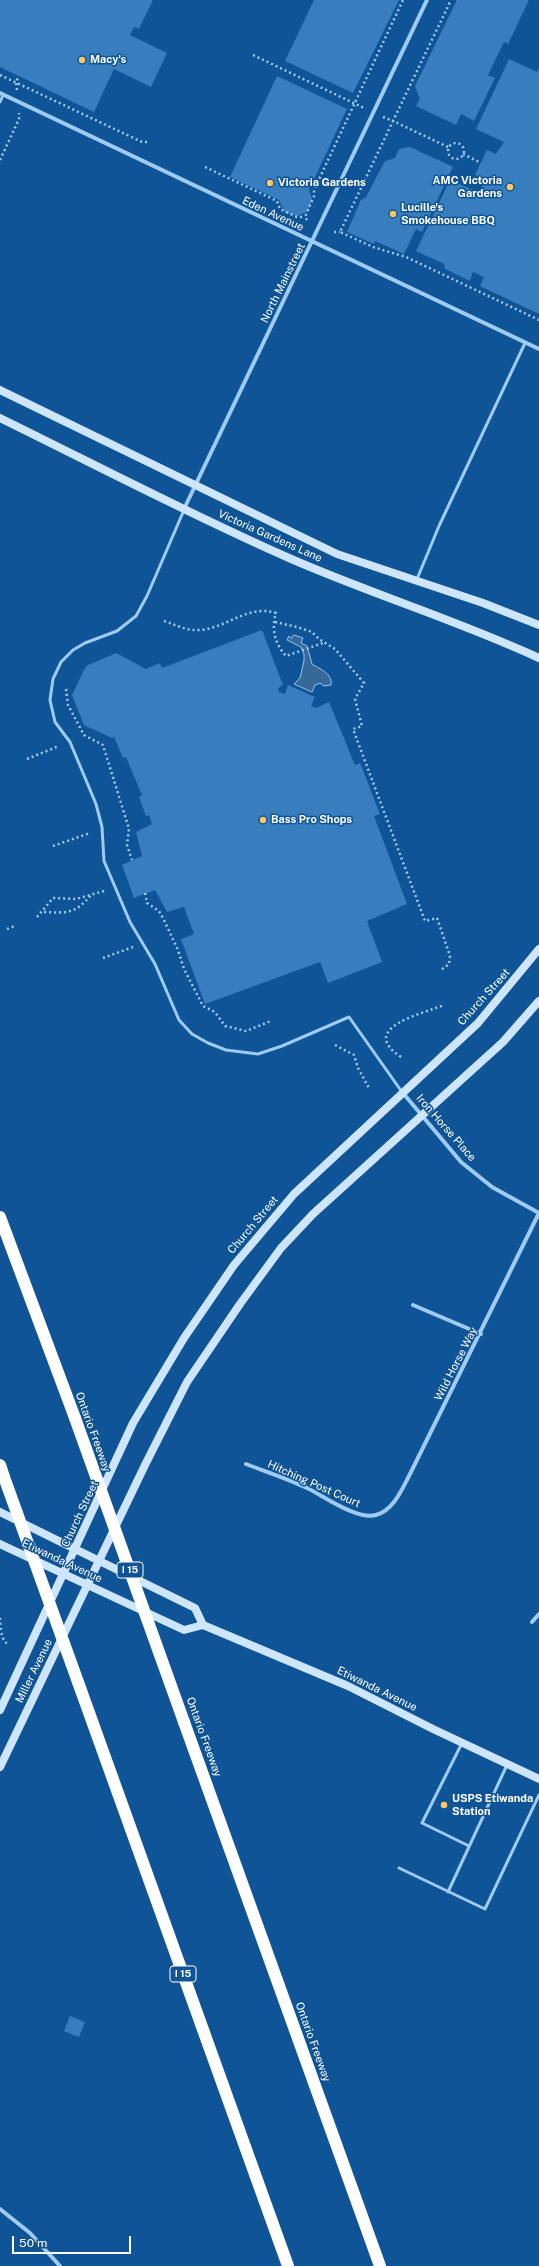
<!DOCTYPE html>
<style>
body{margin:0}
#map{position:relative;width:539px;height:2266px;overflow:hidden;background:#0f5496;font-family:"Public Sans",sans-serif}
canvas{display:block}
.scale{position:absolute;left:12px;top:2236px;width:119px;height:18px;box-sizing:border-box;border:2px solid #fff;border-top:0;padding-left:5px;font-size:12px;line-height:14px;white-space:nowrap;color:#fff;-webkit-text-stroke:3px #0f5496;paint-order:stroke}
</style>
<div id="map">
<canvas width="539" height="2266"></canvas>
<div class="scale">50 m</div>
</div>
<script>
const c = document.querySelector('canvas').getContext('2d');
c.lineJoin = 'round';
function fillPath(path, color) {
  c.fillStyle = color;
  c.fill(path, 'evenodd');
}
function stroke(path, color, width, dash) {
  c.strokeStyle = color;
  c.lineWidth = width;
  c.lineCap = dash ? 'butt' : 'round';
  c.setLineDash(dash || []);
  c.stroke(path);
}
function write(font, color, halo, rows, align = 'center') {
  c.font = font + ' "Public Sans",sans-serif';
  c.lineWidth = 3;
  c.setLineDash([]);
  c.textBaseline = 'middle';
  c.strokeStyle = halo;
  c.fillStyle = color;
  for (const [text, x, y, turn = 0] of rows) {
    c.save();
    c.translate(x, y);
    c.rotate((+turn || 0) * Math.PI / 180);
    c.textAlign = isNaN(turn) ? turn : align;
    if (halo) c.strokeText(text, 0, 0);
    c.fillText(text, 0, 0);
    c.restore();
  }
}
const water = new Path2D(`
 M 294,635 L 303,638 L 301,643 L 307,646 L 312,664 C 320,669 333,674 331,685 L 324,686 L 320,683 L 315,685 L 312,692 L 294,684 L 300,678 L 304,661 L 304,654 L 301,647 L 287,640 L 289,636 L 291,638 Z`);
const building = new Path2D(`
 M 0,0 L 153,0 L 139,29 L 134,27 L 130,35 L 167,53 L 151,87 L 114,69 L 94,112 L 0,67 Z
 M 314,0 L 399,0 L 353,93 L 285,61 Z
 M 457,0 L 529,0 L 508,44 L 504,42 L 488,75 L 495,78 L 474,121 L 461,114 L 456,125 L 416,106 L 420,99 L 415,86 Z
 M 509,59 L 537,72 L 539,68 L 539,314 L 480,286 L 484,277 L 473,272 L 470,281 L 445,269 L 444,264 L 416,251 L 450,180 L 480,193 L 484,180 L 475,175 L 487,150 L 496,154 L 504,142 L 476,129 Z
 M 277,76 L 347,109 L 309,190 L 312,199 L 310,207 L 307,212 L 297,216 L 285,213 L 279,200 L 230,177 Z
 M 410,147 L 453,167 L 422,232 L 416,229 L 404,254 L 375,241 L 374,244 L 347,232 L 361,200 L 366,197 L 385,161 L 395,158 L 399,149 Z
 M 262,630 L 283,685 L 278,688 L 279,692 L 285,694 L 288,685 L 315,697 L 311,706 L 316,708 L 329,702 L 355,765 L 360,763 L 380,814 L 374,816 L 407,904 L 367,921 L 382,962 L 328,983 L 320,962 L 205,1004 L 181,939 L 194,934 L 184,907 L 167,912 L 155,890 L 134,898 L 122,865 L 142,856 L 136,832 L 152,824 L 149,815 L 146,816 L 139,797 L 142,795 L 126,757 L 123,758 L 114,737 L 112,738 L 84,725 L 72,695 L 86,666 L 116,653 L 146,669 L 160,663 L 162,668 Z
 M 70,2016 L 85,2022 L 79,2037 L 64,2031 Z`);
const path = new Path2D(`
 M 253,55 L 364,108
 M 0,75 L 142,142 L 149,142
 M 17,90 L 16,82 L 19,76
 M 383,117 L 393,121 L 451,0
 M448 151a8 8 0 1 1 16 0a8 8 0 1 1-16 0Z
 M 448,147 L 393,121 L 340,232 L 373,247 L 406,257 L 539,320
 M 463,154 L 481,163
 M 0,160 L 19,119 L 19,113
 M 205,167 L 277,201 L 280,209 L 297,217 L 305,217
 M 307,220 L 305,217 L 314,196 L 314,190 L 403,0
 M 334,232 L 340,232
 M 164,621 C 176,625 186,631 200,630 C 227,628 248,604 276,613 C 271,629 275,644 286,656 L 323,643
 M 275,622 L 297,627 L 312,632 L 319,639 L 335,649 L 364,683 L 355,699 L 362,726 L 353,729 L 425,921 L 437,918 L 450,956 L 449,964 L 441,970
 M 66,689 L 68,705 L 84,735 L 103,745 L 129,829 L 127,845 L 132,860
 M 27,759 L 59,746
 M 53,846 L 90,833
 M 145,893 L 147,903 L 159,911 L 163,918 L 178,950 L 184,969 L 203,1006 L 215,1012 L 225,1026 L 246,1031 L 271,1021
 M 44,912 C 67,913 75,914 91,895
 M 37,917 L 53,898 L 76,899 L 104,891
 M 7,929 L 15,926
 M 103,958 L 133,947
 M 335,1045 L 354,1055 L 358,1068 L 369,1088
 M 401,1057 C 357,1028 422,1014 444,1005
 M 0,1618 C 1,1627 0,1640 9,1645`);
const service = new Path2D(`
 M 0,102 L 3,95
 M 184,510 L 147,596 L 136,616 L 117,631 L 85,643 L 73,650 L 61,662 L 53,679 L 50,700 L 55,722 L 70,742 L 96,804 L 102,827 L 104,861 L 130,922 L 155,964 L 179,1020 L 192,1034 L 208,1043 L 226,1050 L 258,1054 L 282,1046 L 349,1017 L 402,1092
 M 417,579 L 439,526 L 525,343
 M 462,1743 L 422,1823 L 469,1846
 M 399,1868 L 485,1909 L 539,1795
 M 448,1892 L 507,1765`);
const minor = new Path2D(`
 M 0,93 L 539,349
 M 184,509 L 427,0
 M 403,1093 L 461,1162 L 492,1187 L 539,1213
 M 413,1305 L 481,1334
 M 246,1464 C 266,1472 288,1479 309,1489 C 325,1497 357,1520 376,1515 C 393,1511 402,1489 409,1476 L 539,1213
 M 532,1622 L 539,1614
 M 0,2209 L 30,2233 L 60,2266`);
const secondary = new Path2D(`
 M 0,390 L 337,554 L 483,603 L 539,625
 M 0,418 C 96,465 191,515 289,558 C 371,594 457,620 539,658
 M 0,1512 L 195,1608 L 203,1625
 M 0,1544 L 184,1630 L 203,1625 L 348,1686 L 433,1729 L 539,1779
 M 0,1710 L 133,1423 L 184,1338 L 234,1265 L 294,1194 L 478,1023 L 539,949
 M 0,1767 L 145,1465 L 187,1382 L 240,1304 L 281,1248 L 313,1214 L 503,1042 L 539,1001`);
const motorway = new Path2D(`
 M 0,1217 L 75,1418
 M 0,1465 L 4,1477
 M 78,1682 L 288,2266
 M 184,1722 L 380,2266`);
const motorwayBridge = new Path2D(`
 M 75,1418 L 184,1722
 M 4,1477 L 78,1682`);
const markers = [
 [82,60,4,"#ffc661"],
 [270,183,4,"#ffc661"],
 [510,187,4,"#ffc661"],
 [393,214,4,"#ffc661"],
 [263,820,4,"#ffc661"],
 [444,1805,4,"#ffc661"]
];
const shields = [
 [130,1570,26],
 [183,1974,26]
];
const shieldNames = [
 ["I 15",130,1570],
 ["I 15",183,1974]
];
const poiNames = [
 ["Macy's",90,60],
 ["AMC Victoria",502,181,"right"],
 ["Gardens",502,194,"right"],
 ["Victoria Gardens",278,183],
 ["Lucille's",401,208],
 ["Smokehouse BBQ",401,221],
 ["Bass Pro Shops",271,820],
 ["USPS Etiwanda",452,1799],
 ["Station",452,1812]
];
const streetNames = [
 ["Eden Avenue",273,214,25],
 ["North Mainstreet",283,283,-64],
 ["Victoria Gardens Lane",270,536,24],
 ["Church Street",484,997,-48],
 ["Iron Horse Place",446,1128,49],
 ["Church Street",253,1225,-50],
 ["Wild Horse Way",456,1364,-63],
 ["Ontario Freeway",93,1432,70],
 ["Hitching Post Court",314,1484,24],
 ["Church Street",80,1514,-65],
 ["Etiwanda Avenue",62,1561,25],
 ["Miller Avenue",34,1671,-64],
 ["Etiwanda Avenue",377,1689,26],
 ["Ontario Freeway",204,1737,70],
 ["Ontario Freeway",313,2042,70]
];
fillPath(water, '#366898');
stroke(water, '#8fc7f8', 1);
fillPath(building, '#387ebe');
stroke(path, '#9ecbf4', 2.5, [2, 3]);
stroke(service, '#9ecbf4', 3);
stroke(minor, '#9ecbf4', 4);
stroke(secondary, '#cee6fd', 8);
stroke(motorway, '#fff', 12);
stroke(motorwayBridge, '#fff', 12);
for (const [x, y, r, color] of markers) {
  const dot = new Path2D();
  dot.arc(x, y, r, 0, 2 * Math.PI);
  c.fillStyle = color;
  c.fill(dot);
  stroke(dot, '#0f5496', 1.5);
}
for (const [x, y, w] of shields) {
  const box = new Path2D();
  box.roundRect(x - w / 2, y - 8, w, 16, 3);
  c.fillStyle = '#0f5496';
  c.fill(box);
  stroke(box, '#fff', 1);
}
write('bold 10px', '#fff', null, shieldNames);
write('bold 11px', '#fff', '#0f5496', poiNames, 'left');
write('11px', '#fff', '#0f5496', streetNames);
</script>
